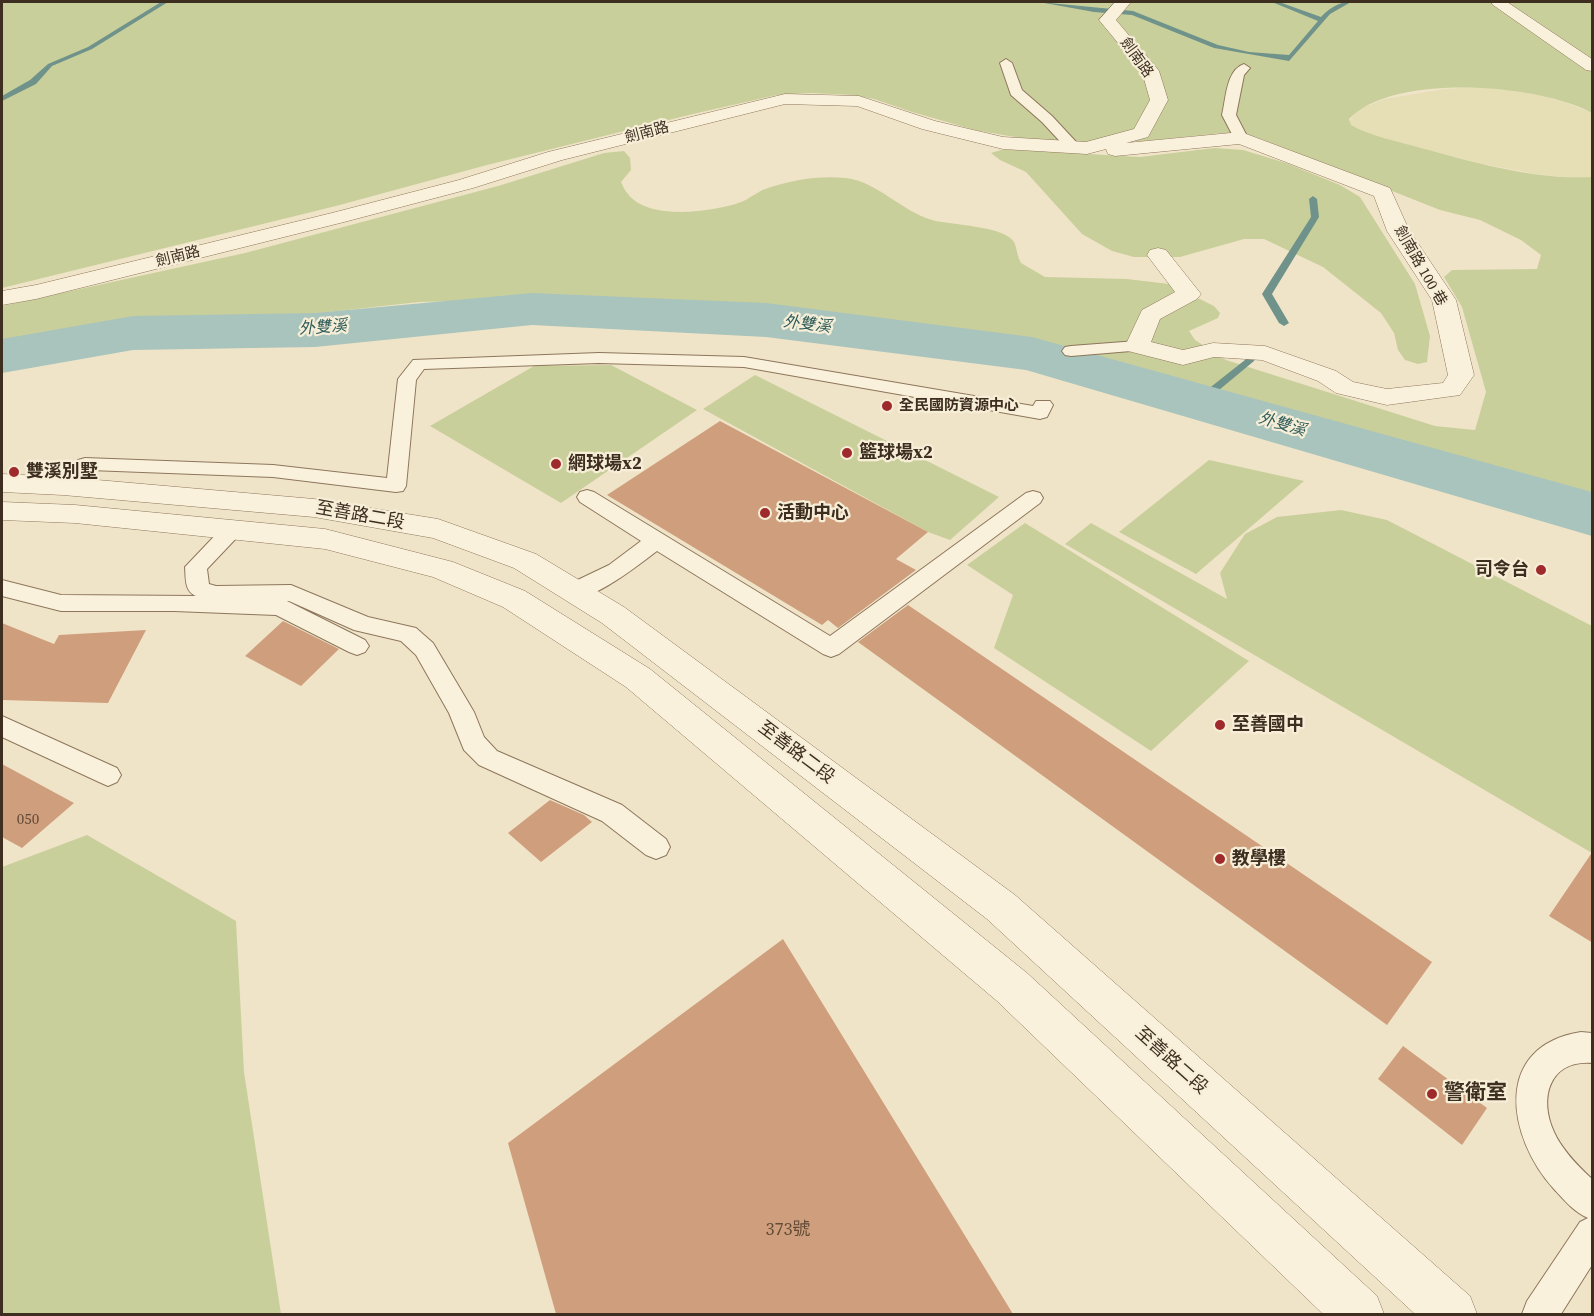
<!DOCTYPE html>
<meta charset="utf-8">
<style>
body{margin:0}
#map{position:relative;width:1594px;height:1316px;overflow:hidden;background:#f0e4c8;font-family:"Source Serif 4",serif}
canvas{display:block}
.frame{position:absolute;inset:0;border:3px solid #3d2e20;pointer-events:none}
</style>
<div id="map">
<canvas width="1594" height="1316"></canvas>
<div class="frame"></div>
</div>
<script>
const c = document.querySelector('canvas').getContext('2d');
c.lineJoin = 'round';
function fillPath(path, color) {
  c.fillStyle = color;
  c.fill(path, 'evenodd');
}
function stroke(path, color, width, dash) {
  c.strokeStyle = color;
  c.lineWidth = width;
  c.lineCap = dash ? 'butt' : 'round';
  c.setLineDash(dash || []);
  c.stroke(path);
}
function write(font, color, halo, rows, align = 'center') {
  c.font = font + ' "Source Serif 4","Noto Sans TC",serif';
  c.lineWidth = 4.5;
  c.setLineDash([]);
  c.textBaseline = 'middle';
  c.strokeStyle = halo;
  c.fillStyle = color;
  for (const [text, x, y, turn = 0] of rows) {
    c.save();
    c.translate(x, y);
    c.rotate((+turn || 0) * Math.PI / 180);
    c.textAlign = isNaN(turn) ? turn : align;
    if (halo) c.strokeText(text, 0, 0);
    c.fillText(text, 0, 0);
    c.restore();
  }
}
const farmland = new Path2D(`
 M 1480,87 L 1528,92 L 1564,102 L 1592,113 L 1592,177 L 1573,178 L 1536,174 L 1479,163 L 1374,136 L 1351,125 L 1349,122 L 1357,110 L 1385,99 L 1444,89 Z`);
const green = new Path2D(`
 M 2,2 L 1592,2 L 1592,113 C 1540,84 1393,72 1349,119 L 1351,125 C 1373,137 1397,141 1421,148 C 1477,163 1534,180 1592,177 L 1592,504 L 1573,495 L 1489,469 L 1412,451 L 1038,348 L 931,329 L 784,311 L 539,299 L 419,302 L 266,319 L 175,322 L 58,336 L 2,348 L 2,306 L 245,253 L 498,186 L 604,153 L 624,151 L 630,158 L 631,170 L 621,182 C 623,186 625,191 628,194 C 648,221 714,212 741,202 C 749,199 757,192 765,189 C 790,180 820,175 846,178 C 878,182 901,211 932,220 C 950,225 1005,226 1014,242 C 1017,248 1017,256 1021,263 L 1045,277 L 1127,279 L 1169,284 L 1214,306 L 1220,313 L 1218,318 L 1189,331 L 1195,340 L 1226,360 L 1435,426 L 1475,430 L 1486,392 L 1462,307 L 1444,277 L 1452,270 L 1537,269 L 1541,255 L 1521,240 L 1480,220 L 1440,210 L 1256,137 L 1223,133 L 1143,141 L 1071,142 L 1026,139 L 975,130 L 912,112 L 874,99 L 852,95 L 812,93 L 777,95 L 693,114 L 487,165 L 336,206 L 2,288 Z
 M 1214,148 L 1243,150 L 1286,163 L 1340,185 L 1360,197 L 1415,284 L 1430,336 L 1427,362 L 1418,364 L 1405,360 L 1398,350 L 1394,333 L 1381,313 L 1323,267 L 1264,239 L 1244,239 L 1180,257 L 1134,257 L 1112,251 L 1082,234 L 1026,172 L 1000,160 L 991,153 L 1001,150 L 1019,150 L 1140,157 Z
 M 611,365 L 697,410 L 561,503 L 430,426 L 534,366 Z
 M 755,375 L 999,497 L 950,540 L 928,532 L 703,409 Z
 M 1209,460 L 1304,481 L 1196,574 L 1119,532 Z
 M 1341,510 L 1387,520 L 1592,626 L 1592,853 L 1065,544 L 1091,523 L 1227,599 L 1220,573 L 1245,534 L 1277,517 Z
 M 1025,523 L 1249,661 L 1151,751 L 994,648 L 1013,595 L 967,565 Z
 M 87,835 L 236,921 L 244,1072 L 281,1314 L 2,1314 L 2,867 Z`);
const stream = new Path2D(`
 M 161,2 L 168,2 L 92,49 L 52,66 L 36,84 L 2,101 L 2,96 L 30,80 L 48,64 L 88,47 Z
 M 1039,2 L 1133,11 L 1218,45 L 1249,52 L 1289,55 L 1318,21 L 1272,2 L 1279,2 L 1321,17 C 1328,9 1340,1 1351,2 L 1330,14 L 1289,61 L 1214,48 L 1132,15 L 1094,12 Z
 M 1313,196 L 1317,199 L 1319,217 L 1272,294 L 1289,323 L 1284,326 L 1279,323 L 1262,294 L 1311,217 L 1309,199 Z
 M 1250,356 L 1255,359 L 1254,361 L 1201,405 L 1193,405 L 1193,401 Z`);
const river = new Path2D(`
 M 532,293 L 766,303 L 1032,337 L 1592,492 L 1592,536 L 1026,370 L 766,337 L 532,325 L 315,347 L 133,350 L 2,373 L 2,339 L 133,316 L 315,313 Z`);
const building = new Path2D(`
 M 720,421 L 928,532 L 896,559 L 916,570 L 838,628 L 828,620 L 822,625 L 607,495 Z
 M 908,605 L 1432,962 L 1387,1025 L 858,642 Z
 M 283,621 L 339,649 L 301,686 L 245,656 Z
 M 2,623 L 54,644 L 59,635 L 146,630 L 108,703 L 2,700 Z
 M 2,764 L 74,803 L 22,848 L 2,837 Z
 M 550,800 L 584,815 L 592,822 L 541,862 L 508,833 Z
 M 1593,851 L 1593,943 L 1549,916 Z
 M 783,939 L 1013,1314 L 556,1314 L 508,1143 Z
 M 1403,1046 L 1487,1108 L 1462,1145 L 1378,1079 Z`);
const service = new Path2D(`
 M 1006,59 L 1012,63 L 1022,90 L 1052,116 L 1078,144 L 1080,147 L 1078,150 L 1068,150 L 1042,122 L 1011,95 L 1000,63 Z
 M 1244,64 L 1250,68 L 1244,75 L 1236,115 L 1248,138 L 1241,142 L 1234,138 L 1222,115 C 1226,99 1226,70 1244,64 Z
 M 1137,341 L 1143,342 L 1146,346 L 1143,350 L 1071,356 L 1065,355 L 1062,351 L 1065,347 L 1071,346 Z
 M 599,353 L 744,357 L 1033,406 L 1036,401 L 1050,401 L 1053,405 L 1047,417 L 1040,419 L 744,367 L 599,363 L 424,369 L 416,380 L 406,486 L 403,491 L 396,492 L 273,477 L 90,470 C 80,481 72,495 56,491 L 53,486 L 78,460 L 85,458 L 273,465 L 387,478 L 398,379 L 413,360 Z
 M 587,490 L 594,492 L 830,636 L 1026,493 L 1033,491 L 1040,493 L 1043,498 L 1040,503 L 839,654 L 831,657 L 823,654 L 657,551 C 637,566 589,605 565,598 L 562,592 L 565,586 L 609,565 L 641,541 L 580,502 L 577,497 L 580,492 Z
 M 233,523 L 241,525 L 244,530 L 207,569 L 209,584 L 216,586 L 291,585 L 368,617 L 416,628 L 433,643 L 474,712 L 484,737 L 497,751 L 622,805 L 666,839 L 670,847 L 666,855 L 656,859 L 646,855 L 602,821 L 479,765 L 464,750 L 449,713 L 416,655 L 401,641 L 354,630 L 289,601 L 287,601 L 365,640 L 369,646 L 365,652 L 357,655 L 349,652 L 276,615 L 174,611 L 61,611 L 2,596 L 2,580 L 61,595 L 196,596 C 184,591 186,578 185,567 L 225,525 Z
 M 2,716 L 117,768 L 121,775 L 117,782 L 108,786 L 99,782 L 2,737 Z
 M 1581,1032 L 1592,1033 L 1592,1063 C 1550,1060 1538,1097 1554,1132 C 1562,1150 1578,1166 1592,1179 L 1592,1265 L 1561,1314 L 1522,1314 L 1527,1301 L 1580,1222 L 1588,1218 C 1574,1212 1564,1200 1554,1189 C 1507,1137 1492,1046 1581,1032 Z`);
const minor = new Path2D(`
 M 1115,2 L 1131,2 L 1116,20 L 1159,71 L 1168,100 L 1148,137 L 1126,143 L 1241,132 L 1390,188 L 1409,230 L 1456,300 L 1474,375 L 1460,395 L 1387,405 L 1336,393 L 1318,381 L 1262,360 L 1214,357 L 1183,365 L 1128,351 L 1125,346 L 1142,310 L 1175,292 L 1147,255 L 1150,250 L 1158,248 L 1166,250 L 1201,294 L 1197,299 L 1160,319 L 1151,342 L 1183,350 L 1213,343 L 1265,346 L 1336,371 L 1353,382 L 1387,389 L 1443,383 L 1448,375 L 1432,300 L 1387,231 L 1374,196 L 1239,144 L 1115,156 L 1108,154 L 1106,149 L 1087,154 L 1003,149 L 922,129 L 857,106 L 785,104 L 562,160 L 473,188 L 344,222 L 36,299 L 2,305 L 2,291 L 36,285 L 332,213 L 459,180 L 548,152 L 785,94 L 859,96 L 935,121 L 1003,137 L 1086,142 L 1134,129 L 1150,100 L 1142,72 L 1099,20 Z
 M 1491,2 L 1507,2 L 1592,59 L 1592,71 L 1586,70 L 1493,5 Z`);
const tertiary = new Path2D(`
 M 2,474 L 63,477 L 314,499 L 438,519 L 536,554 L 624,607 L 1015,895 L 1470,1296 L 1477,1314 L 1415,1314 L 987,919 L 602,623 L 514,568 L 433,538 L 314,517 L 63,495 L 2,492 Z
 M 2,502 L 75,505 L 325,529 L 453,562 L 525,591 L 650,669 L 1027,973 L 1377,1296 L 1384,1314 L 1323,1314 L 997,1001 L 626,687 L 503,607 L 433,577 L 325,549 L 75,523 L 2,520 Z`);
const markers = [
 [887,406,6,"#9e2a2b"],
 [847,453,6,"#9e2a2b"],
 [556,464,6,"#9e2a2b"],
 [14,472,6,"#9e2a2b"],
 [765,513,6,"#9e2a2b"],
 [1541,570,6,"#9e2a2b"],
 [1220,725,6,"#9e2a2b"],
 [1220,859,6,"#9e2a2b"],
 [1432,1094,6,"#9e2a2b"]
];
const farStreetnames = [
 ["劍南路",1136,58,54],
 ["劍南路",647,133,-15],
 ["劍南路",178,257,-14],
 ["劍南路 100 巷",1420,266,60]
];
const farPoinames = [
 ["全民國防資源中心",899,406]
];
const numberNames = [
 ["050",28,820]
];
const farWaternames = [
 ["外雙溪",807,325,7],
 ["外雙溪",323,328,-4],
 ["外雙溪",1282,425,16]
];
const poiNames = [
 ["籃球場x2",859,453],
 ["網球場x2",568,464],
 ["雙溪別墅",26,472],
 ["活動中心",777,513],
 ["司令台",1529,570,"right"],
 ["至善國中",1232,725],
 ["教學樓",1232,859]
];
const streetNames = [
 ["至善路二段",360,516,10],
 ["至善路二段",796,753,37],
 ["至善路二段",1171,1061,42]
];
const nearNumbernames = [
 ["373號",788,1230]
];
const nearPoinames = [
 ["警衛室",1444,1094]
];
fillPath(farmland, '#e6deb5');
fillPath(green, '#c9cf9b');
fillPath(stream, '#6f938a');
fillPath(river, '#a9c4bc');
fillPath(building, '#cf9f7d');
stroke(service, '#8d765c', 2);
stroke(minor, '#8d765c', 1);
stroke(tertiary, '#8d765c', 1);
fillPath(service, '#faf1dc');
fillPath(minor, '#faf1dc');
fillPath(tertiary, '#faf1dc');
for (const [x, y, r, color] of markers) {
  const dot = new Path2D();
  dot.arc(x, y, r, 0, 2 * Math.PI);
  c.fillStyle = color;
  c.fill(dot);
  stroke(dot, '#f7eed8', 2);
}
write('15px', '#3d2e20', '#f7eed8', farStreetnames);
write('bold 15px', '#3d2e20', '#f7eed8', farPoinames, 'left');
write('15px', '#624a37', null, numberNames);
write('italic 16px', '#2f5d5a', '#f7eed8', farWaternames);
write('bold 18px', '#3d2e20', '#f7eed8', poiNames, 'left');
write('18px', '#3d2e20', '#f7eed8', streetNames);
write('18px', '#624a37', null, nearNumbernames);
write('bold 21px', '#3d2e20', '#f7eed8', nearPoinames, 'left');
</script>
